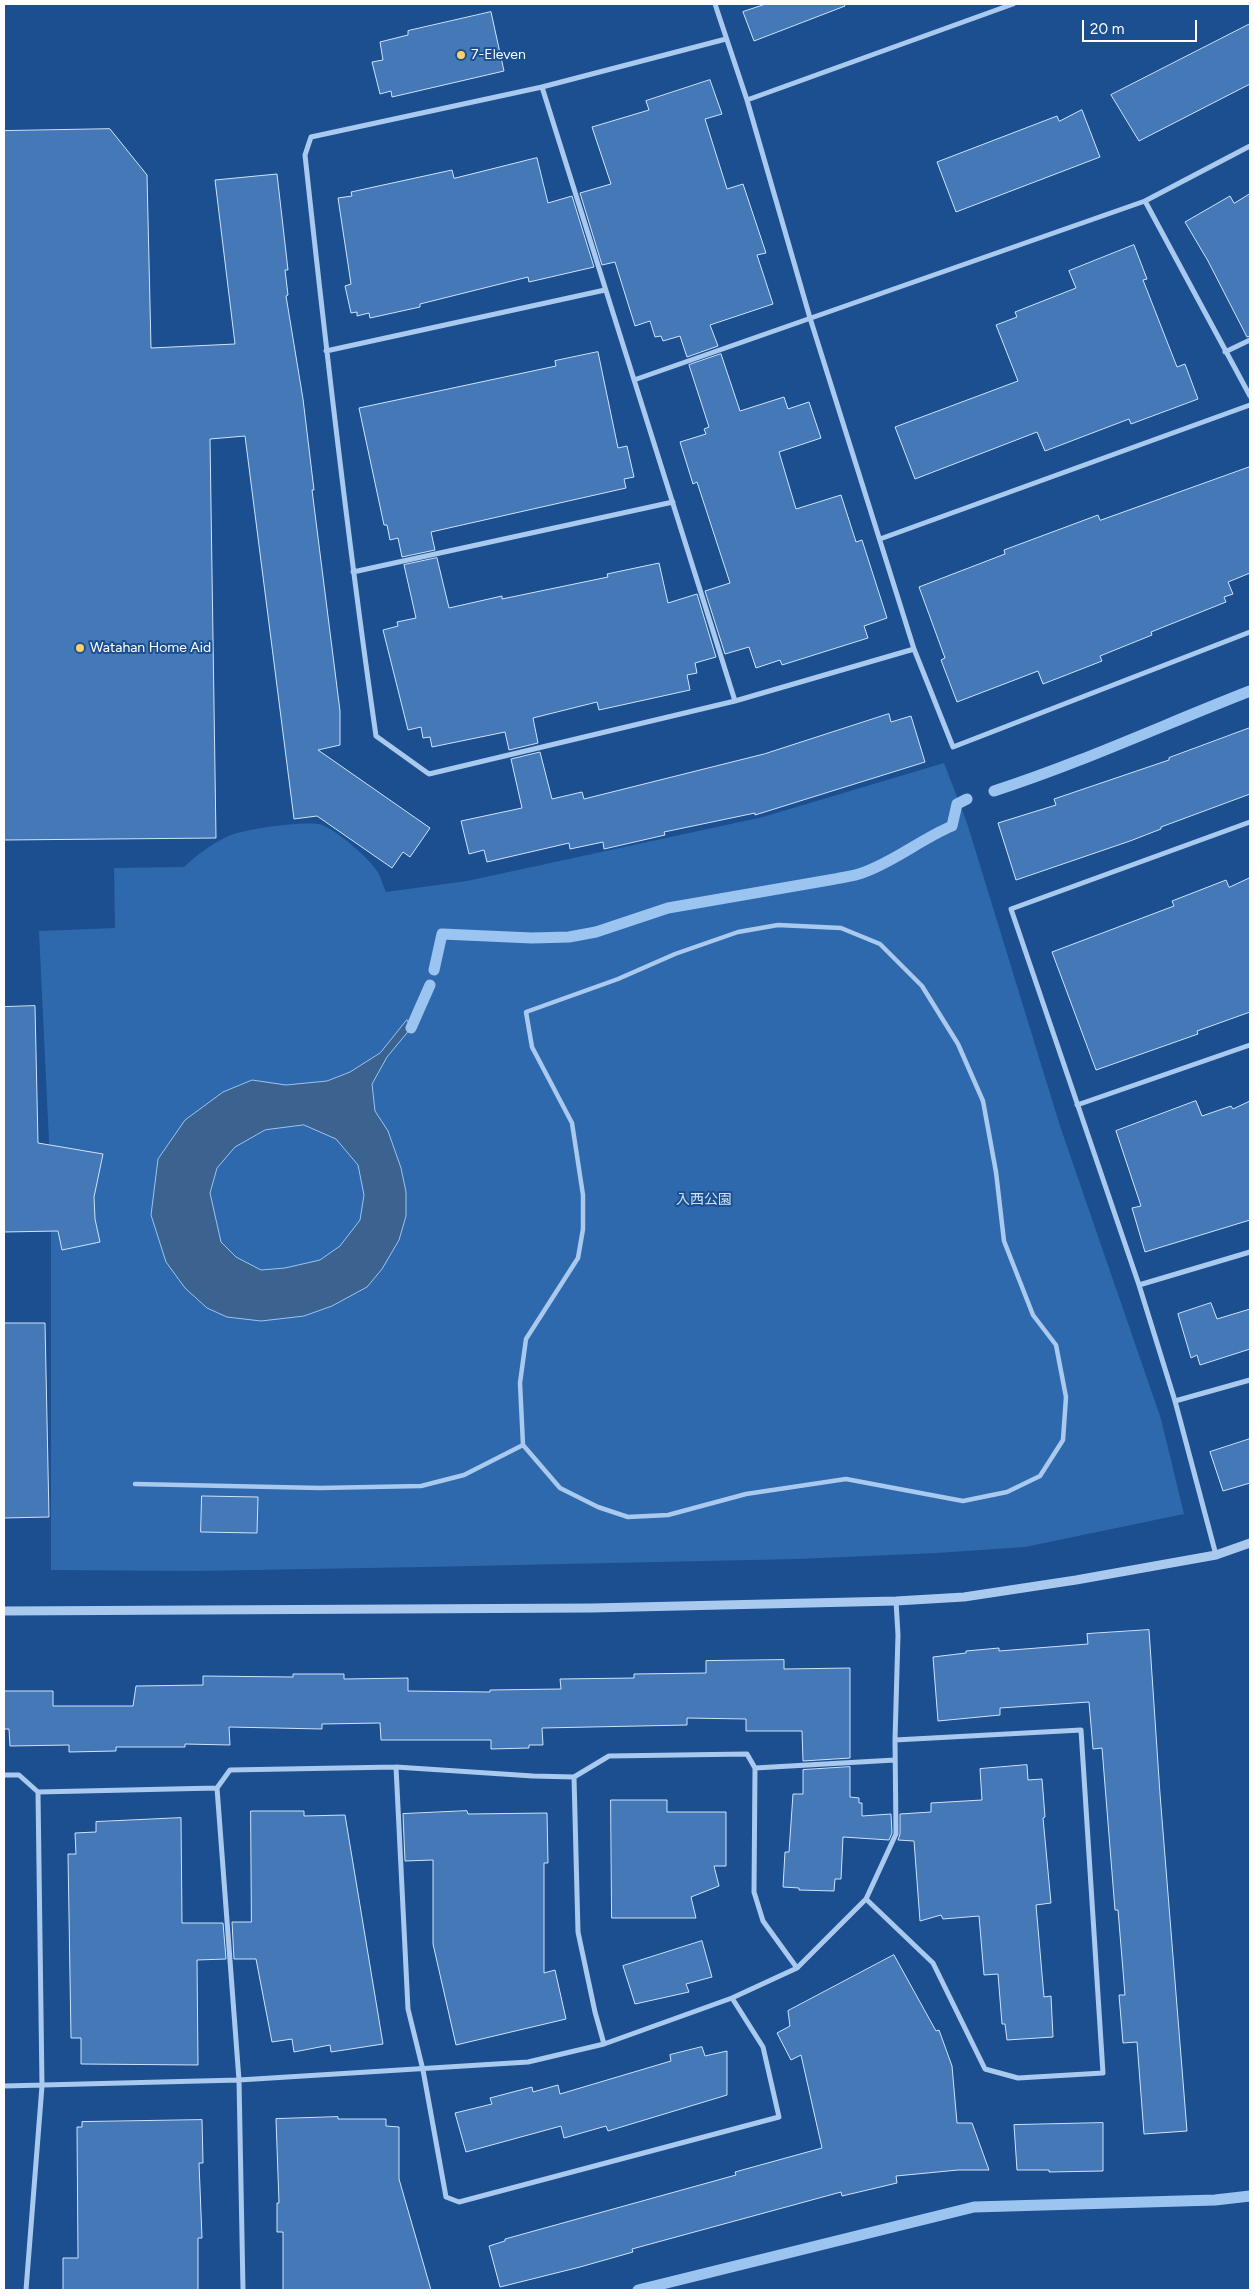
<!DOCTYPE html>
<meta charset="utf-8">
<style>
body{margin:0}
#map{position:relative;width:1254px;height:2294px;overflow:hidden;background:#1b4f8f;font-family:Figtree,sans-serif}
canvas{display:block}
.frame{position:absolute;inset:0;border:5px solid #fff;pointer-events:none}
.scale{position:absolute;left:1082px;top:20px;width:115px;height:22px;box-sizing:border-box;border:2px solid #fff;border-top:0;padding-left:6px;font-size:15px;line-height:18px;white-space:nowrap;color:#fff;-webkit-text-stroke:4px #1b4f8f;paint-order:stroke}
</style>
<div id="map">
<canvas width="1254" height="2294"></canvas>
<div class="frame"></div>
<div class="scale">20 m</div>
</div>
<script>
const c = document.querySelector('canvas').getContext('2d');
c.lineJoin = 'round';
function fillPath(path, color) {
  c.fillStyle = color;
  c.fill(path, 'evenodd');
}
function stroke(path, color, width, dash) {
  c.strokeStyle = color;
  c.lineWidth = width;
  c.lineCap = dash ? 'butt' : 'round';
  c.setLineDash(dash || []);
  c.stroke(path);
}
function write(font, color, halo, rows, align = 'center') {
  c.font = font + ' Figtree,"Noto Sans JP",sans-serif';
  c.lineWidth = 4;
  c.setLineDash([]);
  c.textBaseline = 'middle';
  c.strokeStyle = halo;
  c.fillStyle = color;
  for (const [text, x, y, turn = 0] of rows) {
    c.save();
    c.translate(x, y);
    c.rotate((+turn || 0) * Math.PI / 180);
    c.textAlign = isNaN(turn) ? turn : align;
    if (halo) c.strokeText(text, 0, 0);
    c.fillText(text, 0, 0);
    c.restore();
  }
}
const green = new Path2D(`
 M 944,763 L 967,823 L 1060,1126 L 1161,1419 L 1184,1514 L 1025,1547 L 937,1553 L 797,1559 L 425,1567 L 196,1571 L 51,1570 L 51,1184 L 39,931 L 115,928 L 114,868 L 184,867 C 198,854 214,842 231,835 C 246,829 308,820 322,825 C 336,830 369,858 377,871 C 381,877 383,886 386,892 L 467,881 L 763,817 Z`);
const water = new Path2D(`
 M 407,1020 L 411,1028 L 387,1057 L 372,1084 L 375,1111 L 388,1131 L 401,1168 L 406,1192 L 406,1216 L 399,1240 L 382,1269 L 367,1287 L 332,1306 L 304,1316 L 261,1321 L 227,1317 L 207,1308 L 185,1288 L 166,1262 L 151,1215 L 158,1159 L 185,1120 L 223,1092 L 252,1080 L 286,1085 L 327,1081 L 350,1072 L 380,1053 ZM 304,1125 L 336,1139 L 358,1165 L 364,1195 L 360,1220 L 340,1246 L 320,1260 L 285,1268 L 261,1270 L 236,1257 L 221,1242 L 210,1193 L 217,1168 L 235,1147 L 265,1130 Z`);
const stream = new Path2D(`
 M 994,791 C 1081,763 1165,724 1250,691
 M 434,970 L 442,934 L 532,938 L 569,937 L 596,932 L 668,908 L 835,879 C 844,877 854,876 862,873 C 894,862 921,839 952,826 L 957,804 L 967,799
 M 411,1028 L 430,985
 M 638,2290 L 974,2207 L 1215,2200 L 1250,2196`);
const building = new Path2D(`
 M 766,4 L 844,4 L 845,6 L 754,41 L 743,12 Z
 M 491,12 L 504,71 L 392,97 L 391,91 L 380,94 L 372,62 L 383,60 L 380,42 L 408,35 L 408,31 Z
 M 1250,24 L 1250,84 L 1139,141 L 1111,95 Z
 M 710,80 L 722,114 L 705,119 L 727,189 L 743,184 L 766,253 L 757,255 L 773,304 L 710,325 L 718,346 L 687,357 L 680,336 L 663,341 L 661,336 L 655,337 L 650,321 L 635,326 L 615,262 L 602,265 L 580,193 L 611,184 L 592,127 L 649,110 L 646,101 Z
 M 1082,110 L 1100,157 L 956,212 L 937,162 L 1057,116 L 1059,121 Z
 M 110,129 L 147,175 L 151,348 L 235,344 L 215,180 L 277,174 L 288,270 L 285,270 L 288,295 L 286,296 L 303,399 L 314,490 L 312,490 L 340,711 L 340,745 L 318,750 L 430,828 L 410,857 L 403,852 L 392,868 L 317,816 L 294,819 L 245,436 L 210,439 L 216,838 L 4,840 L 4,131 Z
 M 537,158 L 548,203 L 572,196 L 594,267 L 529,282 L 528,277 L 420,304 L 420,307 L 370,318 L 369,313 L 357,316 L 357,312 L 351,313 L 345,286 L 351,284 L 338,198 L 352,196 L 351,192 L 452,170 L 454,178 Z
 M 1250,194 L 1250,336 L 1247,337 L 1208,261 L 1185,222 L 1230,196 L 1234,203 Z
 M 1134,245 L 1147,279 L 1143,280 L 1177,367 L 1185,364 L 1198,399 L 1131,424 L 1129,419 L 1045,451 L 1037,432 L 915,479 L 895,427 L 1018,381 L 996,325 L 1017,317 L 1015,312 L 1076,288 L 1069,271 Z
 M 598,352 L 618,448 L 627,446 L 634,477 L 624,479 L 626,488 L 431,532 L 435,550 L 402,557 L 398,538 L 390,540 L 387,525 L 384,525 L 359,408 L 556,366 L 555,361 Z
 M 721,354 L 740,411 L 784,397 L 788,409 L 809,402 L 821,438 L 779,452 L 796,509 L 841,495 L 856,542 L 862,540 L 887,618 L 864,626 L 868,638 L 782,665 L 780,660 L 756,668 L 749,647 L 725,654 L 705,591 L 730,583 L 697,482 L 693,484 L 680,442 L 706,434 L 704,429 L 709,427 L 689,365 Z
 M 1250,467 L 1250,573 L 1228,582 L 1233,594 L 1224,597 L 1226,602 L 1151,632 L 1152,635 L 1100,656 L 1102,661 L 1043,684 L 1038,671 L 957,702 L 941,660 L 945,658 L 919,587 L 1005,554 L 1004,550 L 1098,515 L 1100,520 Z
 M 437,558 L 449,608 L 502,596 L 502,599 L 608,577 L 607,574 L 659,563 L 668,603 L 697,594 L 716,657 L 695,663 L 697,673 L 687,675 L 690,690 L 599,710 L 597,702 L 533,718 L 538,743 L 509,750 L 505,732 L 432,747 L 430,737 L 423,738 L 421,727 L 408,730 L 383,630 L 398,626 L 397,622 L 416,618 L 404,565 Z
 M 889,714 L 891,722 L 911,716 L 925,762 L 755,815 L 755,813 L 664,832 L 665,835 L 604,849 L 603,842 L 570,849 L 569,843 L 487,862 L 484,850 L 469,854 L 461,821 L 522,808 L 511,759 L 540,752 L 552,799 L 582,792 L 584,799 L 764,754 Z
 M 1250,728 L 1250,794 L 1161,827 L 1161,829 L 1130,841 L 1016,880 L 998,823 L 1056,805 L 1054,799 L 1169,760 L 1169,758 Z
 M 1250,878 L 1250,1012 L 1197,1031 L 1198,1034 L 1096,1070 L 1052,952 L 1174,906 L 1172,901 L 1226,880 L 1229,887 Z
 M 35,1006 L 38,1143 L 103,1154 L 94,1197 L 95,1219 L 100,1242 L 62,1250 L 58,1231 L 4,1232 L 4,1007 Z
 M 1196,1101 L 1202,1116 L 1231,1106 L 1233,1109 L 1250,1101 L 1250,1220 L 1145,1252 L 1132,1208 L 1141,1206 L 1116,1131 Z
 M 1211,1303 L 1217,1319 L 1250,1309 L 1250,1349 L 1200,1365 L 1197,1355 L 1191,1358 L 1178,1314 Z
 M 4,1323 L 45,1323 L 49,1517 L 4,1518 Z
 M 1250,1439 L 1250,1483 L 1223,1491 L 1210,1452 Z
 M 202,1496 L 258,1497 L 257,1533 L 201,1532 Z
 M 1149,1630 L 1160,1794 L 1187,2131 L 1144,2134 L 1137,2042 L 1123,2043 L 1119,1995 L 1125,1995 L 1118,1910 L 1115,1910 L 1102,1748 L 1093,1749 L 1089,1702 L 1000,1708 L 1000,1715 L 938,1721 L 933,1657 L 966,1653 L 966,1651 L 999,1648 L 999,1651 L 1088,1644 L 1087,1634 Z
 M 784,1660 L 784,1669 L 850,1668 L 850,1758 L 803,1761 L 802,1731 L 746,1731 L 746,1719 L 687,1718 L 687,1725 L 542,1728 L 543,1745 L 529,1745 L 529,1748 L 491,1749 L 491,1740 L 381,1740 L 380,1723 L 322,1724 L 322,1729 L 229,1727 L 230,1745 L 185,1744 L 185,1747 L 116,1747 L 116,1751 L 69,1752 L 69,1745 L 10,1746 L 9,1729 L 4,1729 L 4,1691 L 53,1691 L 53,1706 L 133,1706 L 136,1686 L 203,1685 L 203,1676 L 293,1677 L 293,1674 L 344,1674 L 344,1679 L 408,1678 L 408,1691 L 490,1692 L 490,1690 L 561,1689 L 560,1679 L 634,1678 L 634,1674 L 706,1673 L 706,1661 Z
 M 1027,1765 L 1028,1780 L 1042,1779 L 1045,1817 L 1043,1818 L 1051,1903 L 1036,1905 L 1044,1997 L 1051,1996 L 1053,2037 L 1007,2040 L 1005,2024 L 1002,2024 L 998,1974 L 984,1975 L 979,1916 L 943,1919 L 941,1915 L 920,1921 L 914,1841 L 898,1840 L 900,1834 L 900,1814 L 931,1812 L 931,1803 L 982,1800 L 980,1769 Z
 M 850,1767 L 850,1797 L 859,1798 L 859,1803 L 862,1803 L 862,1816 L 891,1814 L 892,1833 L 889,1840 L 843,1837 L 841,1879 L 835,1879 L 834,1891 L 799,1890 L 799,1888 L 783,1887 L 785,1852 L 789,1852 L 793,1794 L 803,1794 L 803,1770 Z
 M 611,1800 L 667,1800 L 667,1812 L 726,1812 L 726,1866 L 714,1866 L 719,1886 L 691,1897 L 696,1918 L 612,1918 Z
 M 251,1811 L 304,1811 L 304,1816 L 345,1815 L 383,2044 L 331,2052 L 330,2045 L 294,2052 L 292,2039 L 272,2042 L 256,1959 L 234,1959 L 232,1922 L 251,1922 Z
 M 467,1811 L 468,1814 L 547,1813 L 548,1863 L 544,1863 L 544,1973 L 555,1970 L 566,2019 L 456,2045 L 433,1944 L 433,1860 L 405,1861 L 403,1814 Z
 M 181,1818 L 182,1923 L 223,1923 L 226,1959 L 197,1960 L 198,2065 L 81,2064 L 81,2038 L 71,2038 L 68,1854 L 76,1854 L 75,1833 L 96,1832 L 96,1822 Z
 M 702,1941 L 712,1977 L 686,1984 L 689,1992 L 635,2004 L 623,1966 Z
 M 894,1955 L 936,2031 L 939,2030 L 952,2066 L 957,2123 L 972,2123 L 989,2170 L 958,2170 L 896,2176 L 897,2183 L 842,2196 L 841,2192 L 632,2249 L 633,2252 L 580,2267 L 500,2287 L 489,2246 L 505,2241 L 505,2239 L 736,2175 L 735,2172 L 822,2148 L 801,2055 L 791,2060 L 777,2033 L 790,2026 L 788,2011 Z
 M 702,2047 L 705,2056 L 727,2051 L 727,2095 L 608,2131 L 606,2126 L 564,2138 L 561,2126 L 466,2152 L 455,2113 L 492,2104 L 490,2098 L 532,2087 L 533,2092 L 558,2085 L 560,2094 L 671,2061 L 670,2055 Z
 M 338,2117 L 338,2119 L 386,2119 L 386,2126 L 399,2127 L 399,2179 L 431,2290 L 283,2290 L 283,2232 L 277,2232 L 277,2203 L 279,2203 L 276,2119 Z
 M 202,2120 L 203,2163 L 199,2163 L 202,2238 L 198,2238 L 198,2290 L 63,2290 L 63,2258 L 78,2258 L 77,2127 L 82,2127 L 82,2122 Z
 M 1103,2123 L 1103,2171 L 1049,2172 L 1049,2170 L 1017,2170 L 1014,2125 Z`);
const pedestrian = new Path2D(`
 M 778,925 L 841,928 L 880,944 L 922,986 L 958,1044 L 983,1101 L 996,1172 L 1004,1241 L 1033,1315 L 1056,1345 L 1066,1397 L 1063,1440 L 1040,1476 L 1007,1492 L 963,1501 L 846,1479 L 746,1494 L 668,1515 L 628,1517 L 598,1507 L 560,1488 L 523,1445 L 520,1383 L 526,1339 L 578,1258 L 583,1229 L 583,1195 L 572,1123 L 532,1047 L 526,1012 L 618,979 L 675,954 L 738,932 Z
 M 135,1484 L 320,1488 L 421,1486 L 464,1475 L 523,1445`);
const minor = new Path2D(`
 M 715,4 L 747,100 L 810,318 L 914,649 L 953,747 L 1250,632
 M 726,39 L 542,87 L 311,137 L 305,155 C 326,349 348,542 376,736 L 429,774 L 735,701 L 914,649
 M 542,87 L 735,701
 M 747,100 L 1013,4
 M 1145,201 L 1250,396
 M 326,351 L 605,290
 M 1225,352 L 1250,340
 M 634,380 L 1145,201 L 1250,146
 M 880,539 L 1250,405
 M 353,572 L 673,502
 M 1077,1105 L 1250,1045
 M 1139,1285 L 1250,1252
 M 1175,1401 L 1250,1380
 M 1216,1555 L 1175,1401 L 1139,1285 L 1011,909 L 1250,822
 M 396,1767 L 408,2009 L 423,2070 L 446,2197 L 459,2202 L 779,2117 L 763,2047 L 732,1998
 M 755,1768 L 895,1760
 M 4,1775 L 19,1775 L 38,1792 L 217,1788
 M 574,1777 L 578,1932 L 595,2012 L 604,2044
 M 866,1899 L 933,1963 L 985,2069 L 1018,2078 L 1103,2073 L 1081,1730 L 895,1740
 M 4,2086 L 239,2080 L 528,2062 L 604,2044 L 732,1998 L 797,1968 L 866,1899 L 896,1834 L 895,1740 L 898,1635 L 896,1601
 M 26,2290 L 42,2086 L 38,1792
 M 243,2290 L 239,2080 L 217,1788 L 230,1770 L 396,1767 L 533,1776 L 574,1777 L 609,1756 L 747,1754 L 755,1768 L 754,1892 L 763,1921 L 797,1968`);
const tertiary = new Path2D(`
 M 4,1611 L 592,1608 L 896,1601 L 964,1597 L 1076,1580 L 1216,1555 L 1250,1543`);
const markers = [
 [461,55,5,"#ffd166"],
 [80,648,5,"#ffd166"]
];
const poiNames = [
 ["7-Eleven",471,55],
 ["Watahan Home Aid",90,648]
];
const parkNames = [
 ["入西公園",704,1200]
];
fillPath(green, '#2e69ad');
fillPath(water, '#3c6290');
stroke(water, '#9cc4f0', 1);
stroke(stream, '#9cc4f0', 11);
fillPath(building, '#4478b7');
stroke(building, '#cfe3fa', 1);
stroke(pedestrian, '#a9c9ee', 4.5);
stroke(minor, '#a9c9ee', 5);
stroke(tertiary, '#a9c9ee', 9);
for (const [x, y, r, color] of markers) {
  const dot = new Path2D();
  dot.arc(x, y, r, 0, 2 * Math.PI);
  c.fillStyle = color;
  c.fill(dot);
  stroke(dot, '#1b4f8f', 2);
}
write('14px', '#fff', '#1b4f8f', poiNames, 'left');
write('14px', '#cfe3fa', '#1b4f8f', parkNames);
</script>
